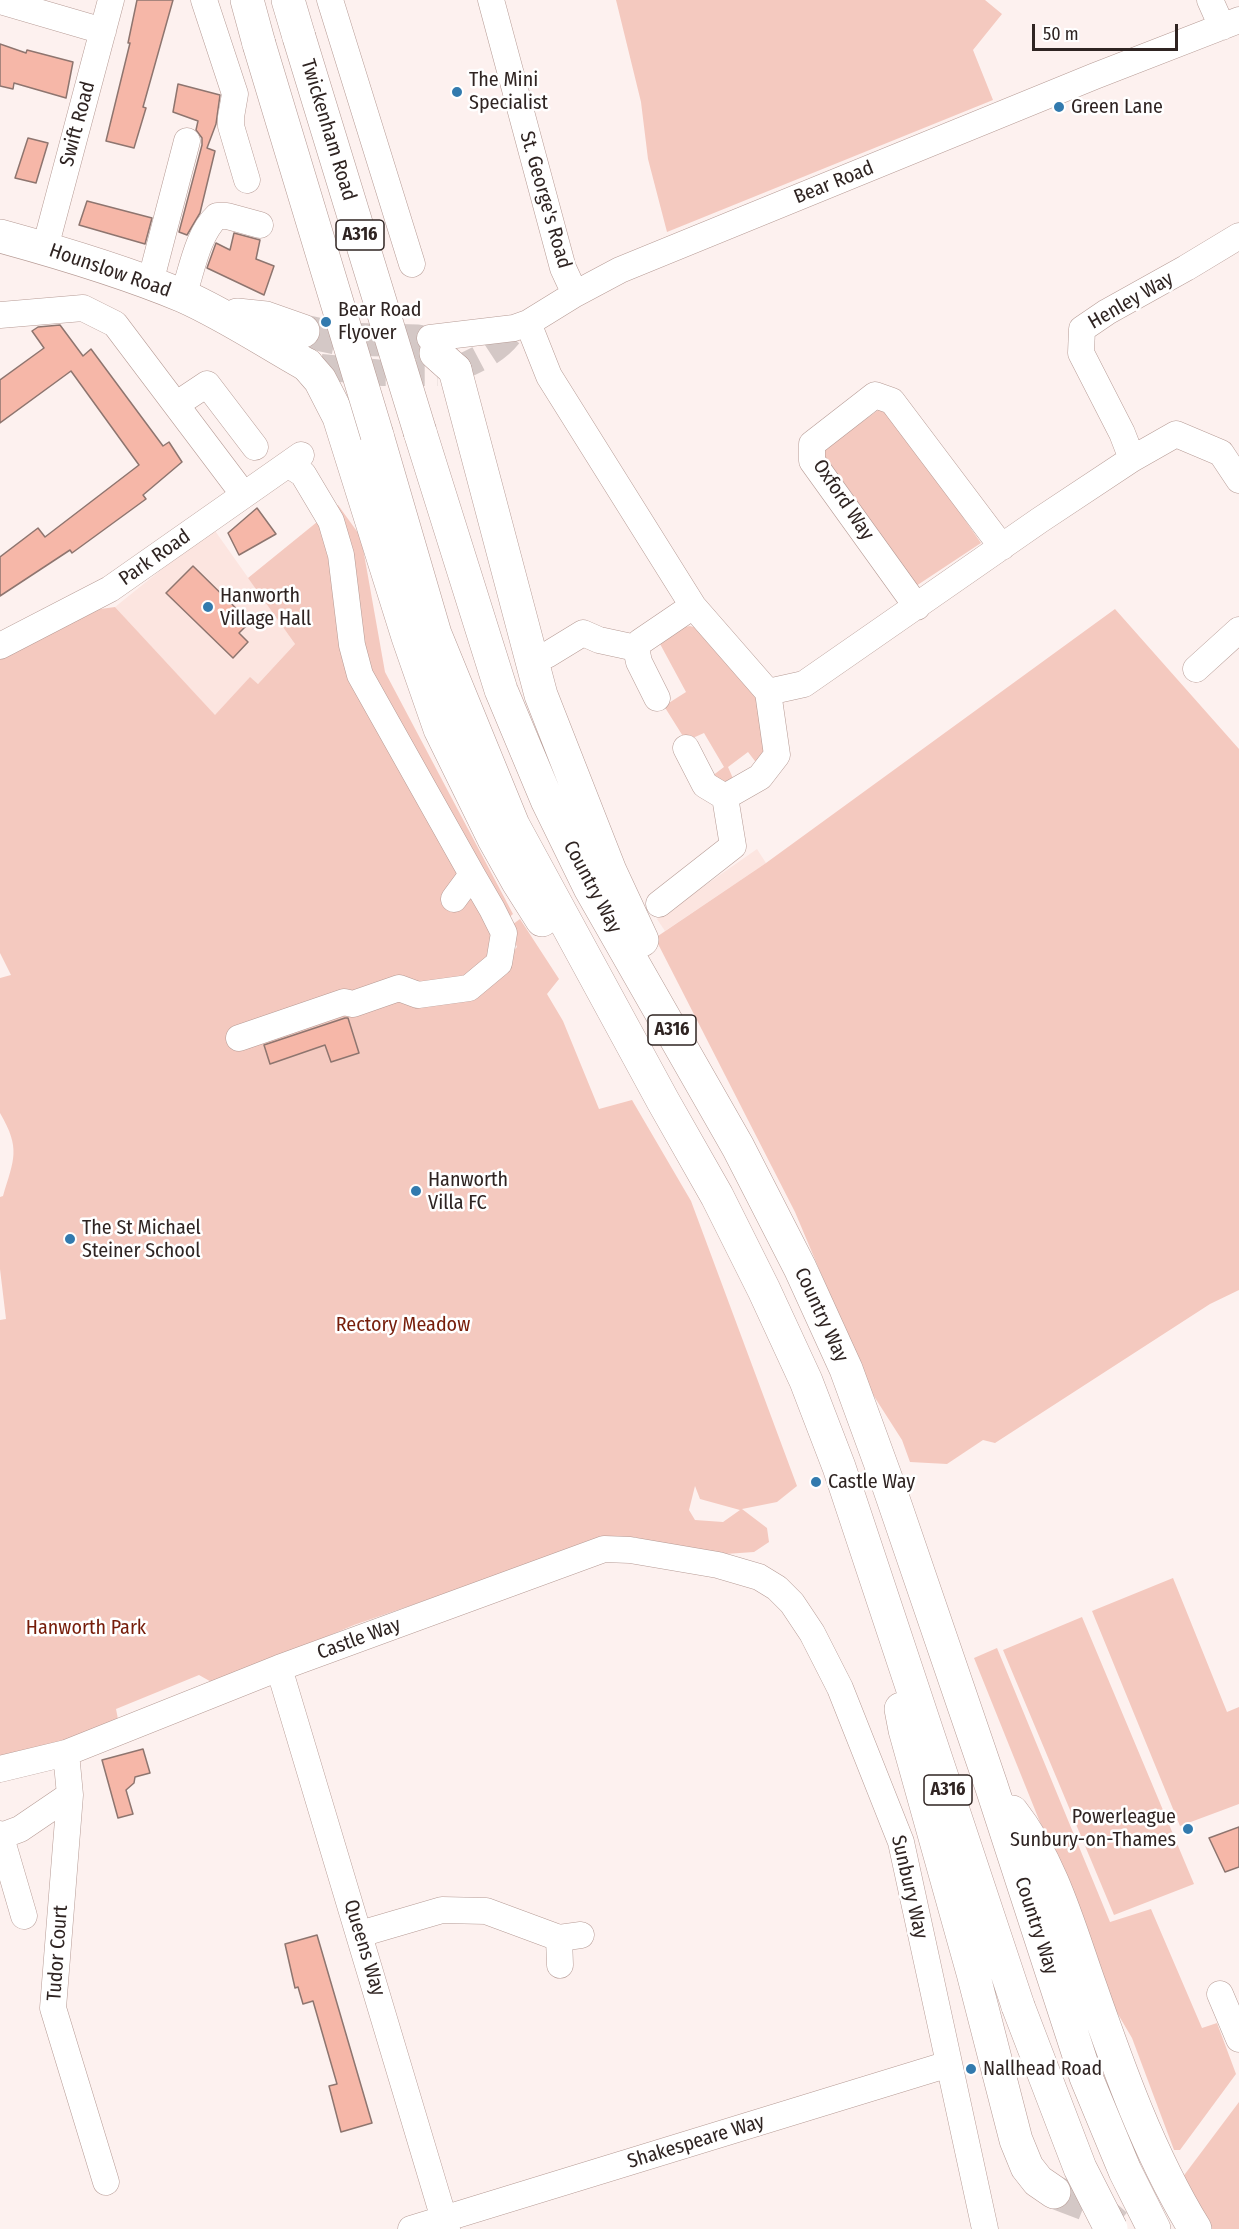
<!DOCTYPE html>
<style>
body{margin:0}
#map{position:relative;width:1239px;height:2229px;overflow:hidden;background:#fdf1ef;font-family:"Fira Sans Condensed",sans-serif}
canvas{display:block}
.scale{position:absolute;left:1032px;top:24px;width:146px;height:27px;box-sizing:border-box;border:3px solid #2f2422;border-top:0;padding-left:8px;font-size:18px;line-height:21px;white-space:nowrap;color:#2f2422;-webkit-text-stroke:4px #fff;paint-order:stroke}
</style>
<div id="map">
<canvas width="1239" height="2229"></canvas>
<div class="scale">50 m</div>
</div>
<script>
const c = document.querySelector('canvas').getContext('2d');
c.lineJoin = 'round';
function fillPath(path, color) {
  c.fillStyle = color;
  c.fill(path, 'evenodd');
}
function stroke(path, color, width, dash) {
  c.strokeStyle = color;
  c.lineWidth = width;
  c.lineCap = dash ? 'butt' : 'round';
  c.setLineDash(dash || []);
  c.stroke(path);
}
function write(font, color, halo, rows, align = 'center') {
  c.font = font + ' "Fira Sans Condensed",sans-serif';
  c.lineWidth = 5;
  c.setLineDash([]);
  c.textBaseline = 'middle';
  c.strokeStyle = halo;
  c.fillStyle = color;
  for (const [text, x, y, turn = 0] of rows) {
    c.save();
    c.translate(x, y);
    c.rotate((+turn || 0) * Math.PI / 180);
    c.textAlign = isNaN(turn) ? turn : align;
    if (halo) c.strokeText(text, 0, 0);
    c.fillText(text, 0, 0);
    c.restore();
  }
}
const built = new Path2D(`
 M 213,528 L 295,644 L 258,684 L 250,678 L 215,716 L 115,607 Z
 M 757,849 L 766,863 L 665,931 L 657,919 Z`);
const green = new Path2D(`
 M 616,0 L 985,0 L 1002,14 L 973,50 L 993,100 L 667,232 L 648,159 L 641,102 Z
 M 885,405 L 981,543 L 916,586 L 821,452 Z
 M 338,505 L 361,537 L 385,672 L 513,914 L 496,928 L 511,953 L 517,947 L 509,927 L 520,919 L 559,979 L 547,994 L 563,1021 L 599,1109 L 632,1100 L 691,1201 L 797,1486 L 777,1502 L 742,1509 L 767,1528 L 769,1542 L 754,1552 L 682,1557 L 635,1537 L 593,1539 L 508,1572 L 354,1625 L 215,1684 L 199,1675 L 116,1709 L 118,1719 L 85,1738 L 0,1759 L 0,1320 L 6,1319 L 0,1269 L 0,1197 L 3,1196 C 14,1159 21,1149 0,1113 L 0,978 L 11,975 L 0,953 L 0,659 L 93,610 L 115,607 L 215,715 L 250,677 L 258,684 L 295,644 L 248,578 ZM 695,1486 L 700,1499 L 740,1510 L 723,1522 L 695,1520 L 689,1510 Z
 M 1115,609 L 1239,749 L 1239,1290 L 1210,1304 L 995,1443 L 983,1440 L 947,1464 L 910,1462 L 902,1440 L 870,1390 L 795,1212 L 655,938 L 766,863 Z
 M 690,626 L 697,628 L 759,701 L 764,755 L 758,765 L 748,752 L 728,767 L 735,783 L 722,784 L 712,776 L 724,767 L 704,733 L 686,741 L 664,706 L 686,692 L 659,642 L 680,628 Z
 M 1173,1578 L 1227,1712 L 1239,1707 L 1239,1804 L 1180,1826 L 1092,1611 Z
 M 1082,1617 L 1194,1884 L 1114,1915 L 1003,1650 Z
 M 997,1648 L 1110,1922 L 1151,1909 L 1202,2028 L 1217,2023 L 1236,2074 L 1180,2150 L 1174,2150 L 1132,2038 L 1099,1982 L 1066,1887 L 974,1658 Z
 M 1239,2102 L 1239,2229 L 1205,2229 L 1179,2182 Z`);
const building = new Path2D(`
 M 137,0 L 173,0 L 143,107 L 146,108 L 134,148 L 106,141 L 130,43 L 128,43 Z
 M 0,44 L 26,53 L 27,50 L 73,62 L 66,98 L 14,83 L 13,89 L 0,86 Z
 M 178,84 L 220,95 L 216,124 L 207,148 L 215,151 L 200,213 L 187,235 L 179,232 L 202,145 L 202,138 L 196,130 L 198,121 L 173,112 Z
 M 28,138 L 48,143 L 36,183 L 15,178 Z
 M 87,201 L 152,218 L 145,244 L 79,225 Z
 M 234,233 L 260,240 L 256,259 L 274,266 L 264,295 L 207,268 L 216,243 L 230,250 Z
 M 60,325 L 83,356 L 91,349 L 163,446 L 169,442 L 182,462 L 143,495 L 146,499 L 72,553 L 70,550 L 0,596 L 0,557 L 38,528 L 45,537 L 139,465 L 71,371 L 0,423 L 0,380 L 44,348 L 32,331 L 38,327 Z
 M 257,508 L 276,534 L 239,555 L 228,533 Z
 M 193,566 L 250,622 L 239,633 L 248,642 L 233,658 L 166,593 Z
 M 345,1018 L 348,1018 L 359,1053 L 331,1062 L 325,1045 L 270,1064 L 264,1045 Z
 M 143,1749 L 150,1773 L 135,1777 L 134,1783 L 126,1790 L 133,1814 L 118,1818 L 102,1760 Z
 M 1239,1827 L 1239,1867 L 1225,1872 L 1209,1838 Z
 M 317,1935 L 372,2123 L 341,2132 L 329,2086 L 337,2084 L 313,2001 L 303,2004 L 298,1987 L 295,1988 L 285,1944 Z`);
const minorTunnel = new Path2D(`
 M 321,367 L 383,373 L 438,373
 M 455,370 C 477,360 501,350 514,328`);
const majorTunnel = new Path2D(`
 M 303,331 L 341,339 L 418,341 L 436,353`);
const highwayTunnel = new Path2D(`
 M 1054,2192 L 1098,2209 L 1116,2225`);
const minor = new Path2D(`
 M 204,0 L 235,94 L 231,117 L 231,126 L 247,180
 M 330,0 L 412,264
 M 491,0 L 563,268 L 575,294
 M 1210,0 L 1222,27
 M 0,1 L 103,31
 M 45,248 L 111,0
 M 150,283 L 187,141
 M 183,296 C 192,270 197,235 217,216 L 227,216 L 260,225
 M 0,315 L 83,308 L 115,324 L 244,495
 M 528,323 L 549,376 L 693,606 L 768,692 L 804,684 L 1040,520 L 1132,459 L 1176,434 L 1221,453 L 1239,480
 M 430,338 L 514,328 L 528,323 L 575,294 L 620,270 L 1095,76 L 1239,20
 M 177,404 L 207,384 L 255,447
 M 1132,459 L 1122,433 L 1081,353 L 1082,329 L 1107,312 L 1186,268 L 1239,236
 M 289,465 L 303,474 L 331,521 L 341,555 L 352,645 L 360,675 L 474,878 L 468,880 L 454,899
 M 917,607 L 812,461 L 812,444 L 875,395 L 892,401 L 1002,547
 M 0,646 L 110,589 L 301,455
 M 547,655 L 583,633 L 599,640 L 636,648
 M 1196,669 L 1239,630
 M 657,698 L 639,662 L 636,648 L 640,642 L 693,606
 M 686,748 L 705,785 L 725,797 L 760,777 L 777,755 L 768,692
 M 659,904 L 733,846 L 725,797
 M 239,1038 L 344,1002 L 353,1004 L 399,988 L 418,995 L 469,988 L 499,963 L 504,933 L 492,909 L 474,878
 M 279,1668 L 447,2229
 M 66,1753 L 70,1795 L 53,2008 L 106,2182
 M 0,1769 L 66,1753 L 279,1668 L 604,1549 L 630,1550 L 718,1565 L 759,1577 L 777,1588 L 792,1603 L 812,1633 L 840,1688 L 901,1842 L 985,2229
 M 0,1834 L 24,1916
 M 1,1836 L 20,1829 L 70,1795
 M 360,1934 L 442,1910 L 486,1911 L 559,1938 L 581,1935
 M 559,1938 L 560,1965
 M 1220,1994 L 1239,2039
 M 411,2229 L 949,2064`);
const major = new Path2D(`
 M 0,236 C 62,253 123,271 183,296 C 226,315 266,342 307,365
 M 237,315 L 266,318 L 303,331
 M 436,353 L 455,370`);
const highway = new Path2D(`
 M 247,0 L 259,44
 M 288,0 L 299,37
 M 307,365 L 320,380 L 339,417 L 408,637 L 440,729 L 494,839 L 518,882 L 542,920
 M 455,370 L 541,695 L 610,871 L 642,940
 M 420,432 L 501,690 L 547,800 L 590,888 L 738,1147 L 800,1268 L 846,1369 L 888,1484 L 991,1785 L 1086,2077 L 1125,2171 L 1154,2229
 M 377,435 L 435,634 L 513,825 L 663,1101 L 717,1196 L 764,1290 L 806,1381 L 839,1467 L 1018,2006
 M 901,1709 L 905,1730 L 973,1973 L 1016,2140 L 1027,2167 L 1038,2181 L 1054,2192
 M 1012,1812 C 1052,1863 1069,1927 1090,1986 C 1119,2069 1149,2154 1195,2229`);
const highwayBridge = new Path2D(`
 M 299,37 L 420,432
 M 259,44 L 377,435
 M 1018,2006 L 1080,2168 L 1111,2229`);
const markers = [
 [457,92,6,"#327aae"],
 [1059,107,6,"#327aae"],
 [326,322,6,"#327aae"],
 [208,607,6,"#327aae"],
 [416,1191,6,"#327aae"],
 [70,1239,6,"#327aae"],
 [816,1482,6,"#327aae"],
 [1188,1829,6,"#327aae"],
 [971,2069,6,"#327aae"]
];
const shields = [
 [360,235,48],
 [672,1030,48],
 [948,1790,48]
];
const shieldNames = [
 ["A316",360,235],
 ["A316",672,1030],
 ["A316",948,1790]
];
const poiNames = [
 ["The Mini",469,80],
 ["Specialist",469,103],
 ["Green Lane",1071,107],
 ["Bear Road",338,310],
 ["Flyover",338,333],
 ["Hanworth",220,596],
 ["Village Hall",220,619],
 ["Hanworth",428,1180],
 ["Villa FC",428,1203],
 ["The St Michael",82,1228],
 ["Steiner School",82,1251],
 ["Castle Way",828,1482],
 ["Powerleague",1176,1817,"right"],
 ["Sunbury-on-Thames",1176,1840,"right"],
 ["Nallhead Road",983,2069]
];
const streetNames = [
 ["Swift Road",78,124,-75],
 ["Twickenham Road",328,130,73],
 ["Bear Road",834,183,-22],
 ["St. George's Road",545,200,74],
 ["Hounslow Road",110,271,19],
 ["Henley Way",1131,301,-30],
 ["Oxford Way",843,500,56],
 ["Park Road",155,558,-35],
 ["Country Way",592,887,62],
 ["Country Way",821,1315,65],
 ["Castle Way",359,1639,-20],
 ["Sunbury Way",909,1887,77],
 ["Country Way",1036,1926,72],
 ["Queens Way",364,1948,73],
 ["Tudor Court",58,1953,-86],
 ["Shakespeare Way",696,2142,-17]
];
const parkNames = [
 ["Rectory Meadow",403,1325],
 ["Hanworth Park",86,1628]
];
fillPath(built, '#fce5e0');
fillPath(green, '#f4c9bf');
fillPath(building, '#f6b7a8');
stroke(building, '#8e756f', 1.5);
stroke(minorTunnel, '#d4c8c6', 26, [26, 13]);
stroke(majorTunnel, '#d4c8c6', 33, [33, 16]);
stroke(highwayTunnel, '#d4c8c6', 33, [33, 16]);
stroke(minor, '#b69b95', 27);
stroke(major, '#b69b95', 34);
stroke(highway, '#b69b95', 34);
stroke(minor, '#fff', 26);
stroke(major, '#fff', 33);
stroke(highway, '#fff', 33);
stroke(highwayBridge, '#b69b95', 34, []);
stroke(highwayBridge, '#fff', 33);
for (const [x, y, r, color] of markers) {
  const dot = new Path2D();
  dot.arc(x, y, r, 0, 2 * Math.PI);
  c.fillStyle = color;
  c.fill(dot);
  stroke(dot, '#fff', 2);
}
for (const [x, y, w] of shields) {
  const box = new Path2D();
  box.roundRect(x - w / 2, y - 15, w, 30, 4.5);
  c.fillStyle = '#fff';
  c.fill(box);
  stroke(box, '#2f2422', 1.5);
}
write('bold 18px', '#2f2422', null, shieldNames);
write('20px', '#2f2422', '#fff', poiNames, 'left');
write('20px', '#2f2422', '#fff', streetNames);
write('20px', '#761d0a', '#fff', parkNames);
</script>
